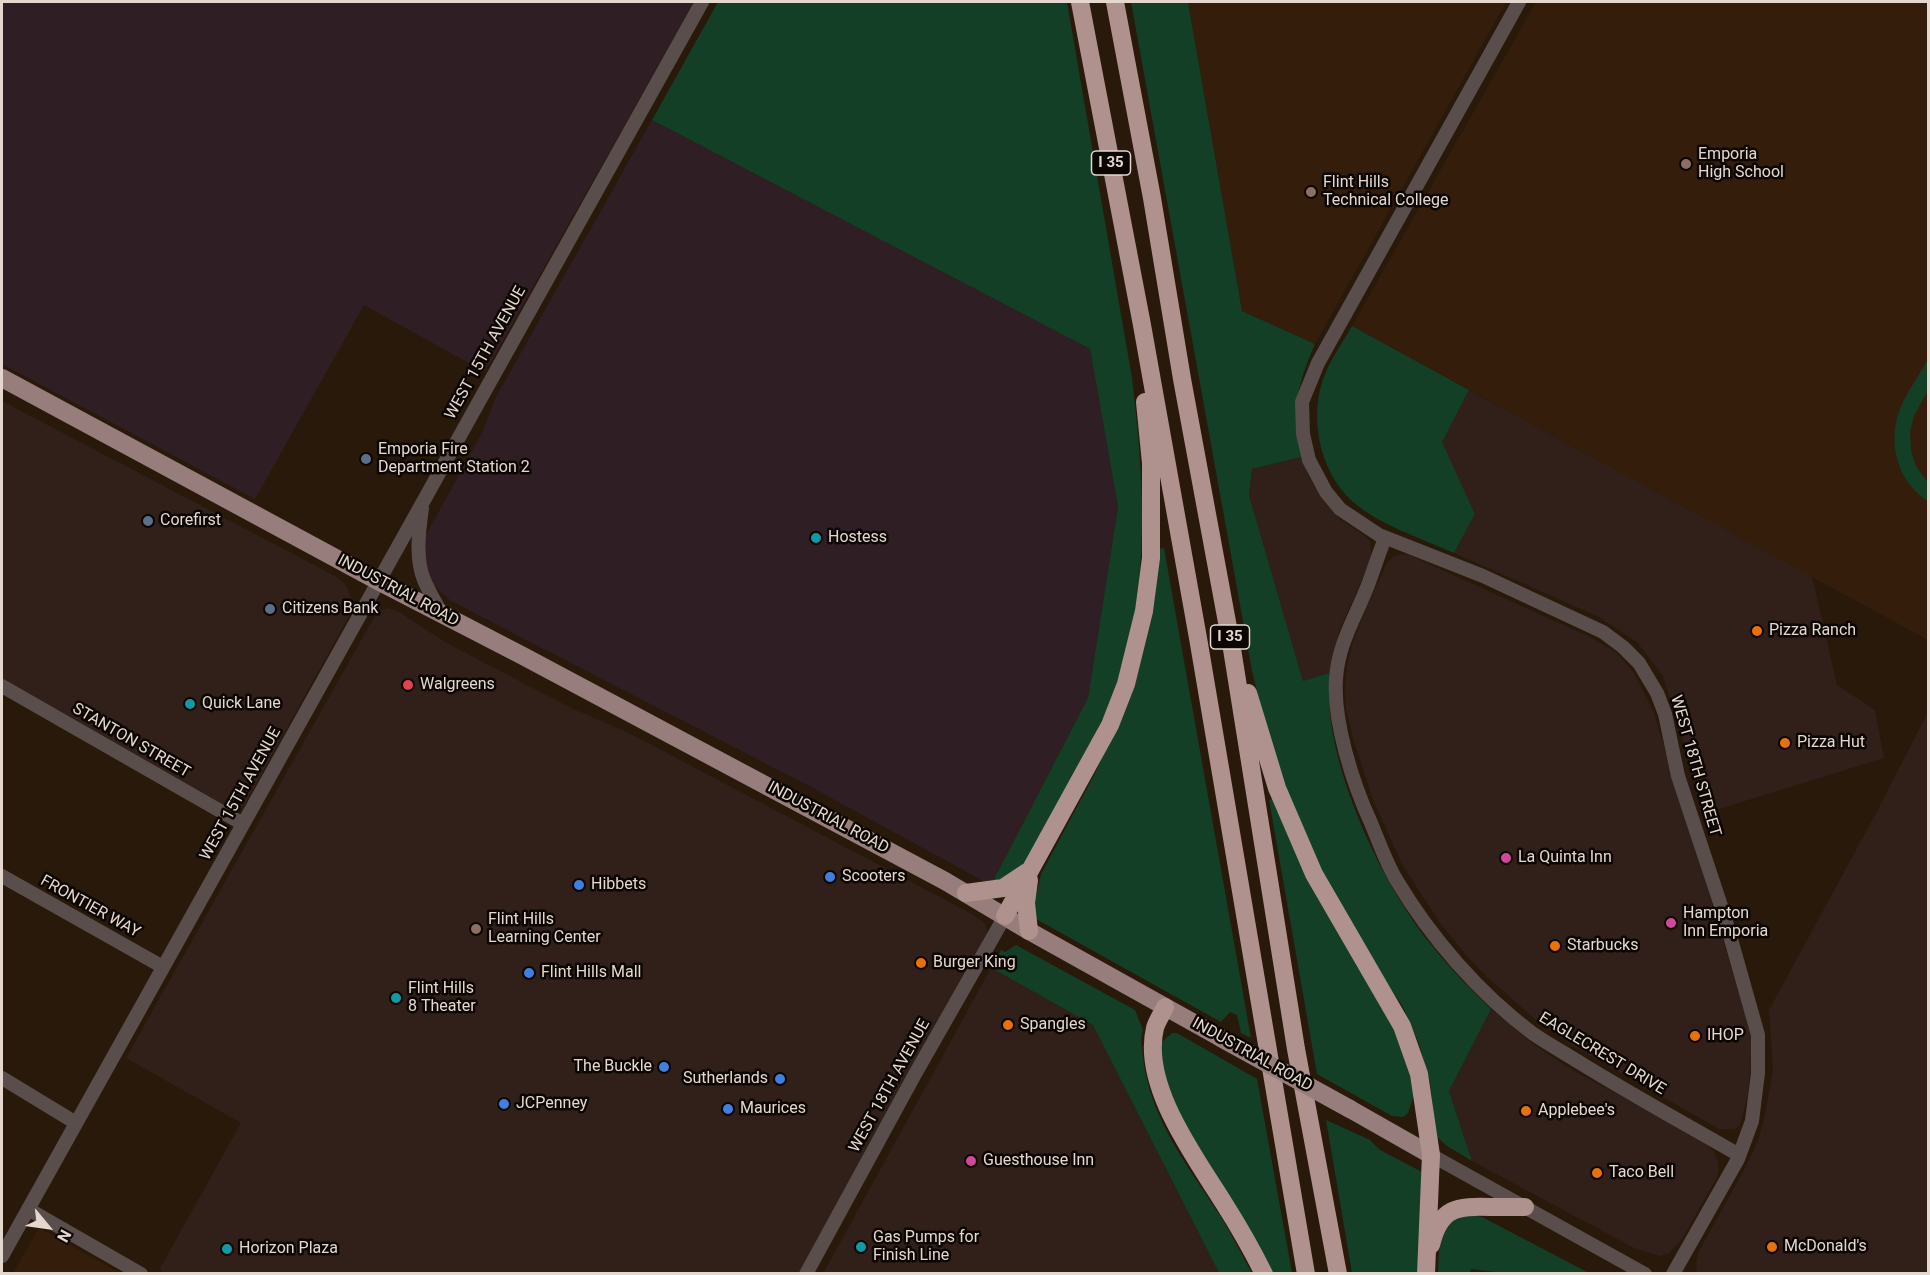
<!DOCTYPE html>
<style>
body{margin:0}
#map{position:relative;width:1930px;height:1275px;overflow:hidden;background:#29190a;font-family:Roboto,sans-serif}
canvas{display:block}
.frame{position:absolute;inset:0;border:3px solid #e3d7ce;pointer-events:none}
.north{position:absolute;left:18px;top:1197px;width:60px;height:60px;-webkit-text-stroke:4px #0c0602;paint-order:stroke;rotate:119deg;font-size:16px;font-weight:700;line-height:24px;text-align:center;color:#e3d7ce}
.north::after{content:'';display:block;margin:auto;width:21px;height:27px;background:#e3d7ce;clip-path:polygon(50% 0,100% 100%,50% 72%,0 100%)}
</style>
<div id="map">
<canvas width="1930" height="1275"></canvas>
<div class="frame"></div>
<div class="north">N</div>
</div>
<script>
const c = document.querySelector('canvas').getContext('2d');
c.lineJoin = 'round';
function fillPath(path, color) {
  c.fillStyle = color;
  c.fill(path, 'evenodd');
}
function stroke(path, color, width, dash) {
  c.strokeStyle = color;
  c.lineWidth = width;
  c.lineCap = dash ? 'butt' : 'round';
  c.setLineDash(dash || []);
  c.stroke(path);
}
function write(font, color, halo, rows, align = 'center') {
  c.font = font + ' Roboto,sans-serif';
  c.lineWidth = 5;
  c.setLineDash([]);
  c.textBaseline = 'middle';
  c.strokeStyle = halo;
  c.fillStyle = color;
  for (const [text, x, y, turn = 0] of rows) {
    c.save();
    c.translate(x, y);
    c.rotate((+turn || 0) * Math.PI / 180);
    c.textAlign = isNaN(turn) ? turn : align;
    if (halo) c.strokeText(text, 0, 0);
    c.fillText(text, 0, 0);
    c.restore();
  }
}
const commercial = new Path2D(`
 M 1469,390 L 1812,576 L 1837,685 L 1875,710 L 1884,758 L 1706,813 L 1663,676 L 1637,642 L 1599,617 L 1454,553 L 1475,514 L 1441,442 Z
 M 2,401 L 337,577 L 343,582 L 349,590 L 352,604 L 349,616 L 245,804 L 241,808 L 237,809 L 229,808 L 2,678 Z
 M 1301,457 L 1309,477 L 1327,505 L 1340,519 L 1364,535 L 1370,541 L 1372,558 L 1339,631 L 1329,673 L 1303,681 L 1249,495 L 1252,469 Z
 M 1401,554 L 1409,555 L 1588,636 L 1616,652 L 1634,673 L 1654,713 L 1749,1025 L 1752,1047 L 1748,1095 L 1740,1125 L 1735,1129 L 1719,1129 L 1573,1046 L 1537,1021 L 1486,976 L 1467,956 L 1440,923 L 1403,866 L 1373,800 L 1353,738 L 1346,709 L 1345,688 L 1347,665 L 1353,642 L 1365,610 L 1387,563 L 1394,556 Z
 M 388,608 L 399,612 L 445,642 L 571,708 L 627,732 L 972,914 L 985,923 L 988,936 L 800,1273 L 166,1273 L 159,1270 L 241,1123 L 126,1058 L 373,619 L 379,611 Z
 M 1928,712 L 1928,1273 L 1697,1273 L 1696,1264 L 1698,1253 L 1745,1168 L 1758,1141 L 1765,1114 L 1773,1070 L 1769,1010 L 1875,815 Z
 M 991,968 L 1093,1025 L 1219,1273 L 827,1274 L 824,1272 Z
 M 1491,1009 L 1533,1044 L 1574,1071 L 1705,1141 L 1714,1152 L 1718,1162 L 1719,1169 L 1717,1177 L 1682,1239 L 1669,1253 L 1661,1256 L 1636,1249 L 1472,1161 L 1449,1091 Z`);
const industrial = new Path2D(`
 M 2,2 L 694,2 L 485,372 L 364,305 L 255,499 L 2,364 Z
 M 652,120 L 1090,349 L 1118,507 L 1088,698 L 992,883 L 987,883 L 813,788 L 451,601 L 432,584 L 424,565 L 426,535 L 482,433 L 496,397 Z`);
const built = new Path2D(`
 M 1188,2 L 1506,2 L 1315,344 L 1242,311 Z
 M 1536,2 L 1928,2 L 1928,640 L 1352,326 Z
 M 39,1228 L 120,1273 L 13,1273 Z`);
const green = new Path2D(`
 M 718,2 L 1067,2 L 1132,378 C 1144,479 1151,578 1119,677 C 1108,712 1090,744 1073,776 C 1055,808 1038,840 1020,872 L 992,883 L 1088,698 L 1118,507 L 1090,349 L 652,120 Z
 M 1131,2 L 1188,2 L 1242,311 L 1315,344 C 1296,387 1292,411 1301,457 L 1252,469 L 1249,495 L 1303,681 L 1329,673 C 1329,687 1329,701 1330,714 C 1338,788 1383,884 1429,942 C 1448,966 1469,988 1491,1009 L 1449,1091 L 1472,1161 L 1447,1146 L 1436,1136 L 1430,1083 L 1419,1044 L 1403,1007 L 1351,928 L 1302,834 L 1269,740 L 1252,671 Z
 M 1352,326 L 1469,390 L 1442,442 L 1475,514 L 1454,553 C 1421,538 1379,525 1352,501 C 1319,471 1308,415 1325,374 C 1332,357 1343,342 1352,326 Z
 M 1928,359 L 1928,390 L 1914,416 L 1910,432 L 1911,451 L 1916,466 L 1928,483 L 1928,501 C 1899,483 1887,445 1899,412 C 1905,394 1919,376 1928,359 Z
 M 1164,548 L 1251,1038 L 1241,1033 L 1237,1015 L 1230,1012 L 1221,1022 L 1036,919 L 1034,904 L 1041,874 L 1094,775 L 1116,728 L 1158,549 Z
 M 1275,798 L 1381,999 L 1410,1067 L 1414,1095 L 1408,1113 L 1403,1117 L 1392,1116 L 1317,1074 L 1269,800 Z
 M 1016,945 L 1135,1010 L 1143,1030 C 1140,1038 1142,1048 1143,1057 C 1150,1119 1188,1166 1221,1217 C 1232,1235 1242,1255 1252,1273 L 1219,1273 L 1093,1025 L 991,968 L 1001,950 L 1005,952 Z
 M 1172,1033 L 1177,1033 L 1257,1079 L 1292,1273 L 1268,1273 L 1213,1177 L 1163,1081 L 1160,1048 L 1163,1041 Z
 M 1326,1120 L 1370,1140 L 1380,1150 L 1426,1174 L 1419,1273 L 1352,1273 Z
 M 1476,1215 L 1484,1218 L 1589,1273 L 1511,1274 L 1471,1269 L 1470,1273 L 1438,1274 C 1439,1256 1437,1226 1457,1218 C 1463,1216 1470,1216 1476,1215 Z`);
const minor = new Path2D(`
 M 1519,2 L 1318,363 L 1302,402 L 1303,434 L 1309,460 L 1326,492 L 1340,509 L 1379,535 L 1483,576 L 1603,632 L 1623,647 L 1639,663 L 1657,693 L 1665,714 L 1678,776 L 1725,918 L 1758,1035 L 1758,1073 L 1752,1121 L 1738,1159 L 1673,1274
 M 422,508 C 419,531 415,558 424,580 C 429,592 436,603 442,615
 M 1385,538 C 1379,553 1374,569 1368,585 C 1356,616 1338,644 1336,679 C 1333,722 1353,784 1371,823 C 1379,842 1386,863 1397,881 C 1431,938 1479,993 1532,1033 C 1548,1044 1566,1054 1582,1064 C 1634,1096 1687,1125 1739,1155
 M 2,686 L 243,824
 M 2,876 L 163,967
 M 2,1078 L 76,1123
 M 1431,1155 L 1645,1274
 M 28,1209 L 141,1274
 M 2,1256 L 702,2
 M 806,1274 L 914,1076 L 1005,916`);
const major = new Path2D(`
 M 2,378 L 378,581 L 523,656 L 945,881 L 1029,931 L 1221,1038
 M 1350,1109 L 1431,1155`);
const highway = new Path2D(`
 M 1080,2 L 1142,325 L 1198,638 L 1306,1274
 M 1115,2 L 1152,198 L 1182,379 L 1232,649 L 1296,1049 L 1338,1274
 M 1248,693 L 1277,788 L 1314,874 L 1402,1026 L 1419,1074 L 1431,1155 L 1426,1274
 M 1029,880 L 1026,903 L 1029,931
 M 966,893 L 1003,888 L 1027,872
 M 1005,916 L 1110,725 L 1126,684 L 1144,611 L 1151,558 L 1151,463 L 1145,402
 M 1165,1007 C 1162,1014 1157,1021 1155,1028 C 1141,1086 1196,1158 1225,1205 C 1239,1227 1252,1250 1264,1274
 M 1431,1245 C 1440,1207 1457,1206 1491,1207 C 1502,1207 1514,1207 1525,1207`);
const majorBridge = new Path2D(`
 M 1221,1038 L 1350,1109`);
const markers = [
 [1686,164,6,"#8d6e63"],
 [1311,192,6,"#8d6e63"],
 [366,459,6,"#5c6f8a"],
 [148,521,6,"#5c6f8a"],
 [816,538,6,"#0f9aa8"],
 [270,609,6,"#5c6f8a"],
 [1757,631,6,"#e8710a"],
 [408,685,6,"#e0444e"],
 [190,704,6,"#0f9aa8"],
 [1785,743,6,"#e8710a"],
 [1506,858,6,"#d1479c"],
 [830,877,6,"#3f7fe0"],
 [579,885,6,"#3f7fe0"],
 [1671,923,6,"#d1479c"],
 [476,929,6,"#8d6e63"],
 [1555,946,6,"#e8710a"],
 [921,963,6,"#e8710a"],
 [529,973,6,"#3f7fe0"],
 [396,998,6,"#0f9aa8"],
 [1008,1025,6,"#e8710a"],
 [1695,1036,6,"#e8710a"],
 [664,1067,6,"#3f7fe0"],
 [780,1079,6,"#3f7fe0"],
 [504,1104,6,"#3f7fe0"],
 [728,1109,6,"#3f7fe0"],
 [1526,1111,6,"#e8710a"],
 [971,1161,6,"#d1479c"],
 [1597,1173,6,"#e8710a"],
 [861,1247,6,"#0f9aa8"],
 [1772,1247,6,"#e8710a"],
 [227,1249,6,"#0f9aa8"]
];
const shields = [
 [1111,163,39],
 [1230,637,39]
];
const shieldNames = [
 ["I 35",1111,163],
 ["I 35",1230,637]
];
const poiNames = [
 ["Emporia",1698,155],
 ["High School",1698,173],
 ["Flint Hills",1323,183],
 ["Technical College",1323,201],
 ["Emporia Fire",378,450],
 ["Department Station 2",378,468],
 ["Corefirst",160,521],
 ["Hostess",828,538],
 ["Citizens Bank",282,609],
 ["Pizza Ranch",1769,631],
 ["Walgreens",420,685],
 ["Quick Lane",202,704],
 ["Pizza Hut",1797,743],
 ["La Quinta Inn",1518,858],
 ["Scooters",842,877],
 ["Hibbets",591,885],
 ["Hampton",1683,914],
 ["Inn Emporia",1683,932],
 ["Flint Hills",488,920],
 ["Learning Center",488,938],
 ["Starbucks",1567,946],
 ["Burger King",933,963],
 ["Flint Hills Mall",541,973],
 ["Flint Hills",408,989],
 ["8 Theater",408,1007],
 ["Spangles",1020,1025],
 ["IHOP",1707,1036],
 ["The Buckle",652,1067,"right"],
 ["Sutherlands",768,1079,"right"],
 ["JCPenney",516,1104],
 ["Maurices",740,1109],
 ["Applebee's",1538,1111],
 ["Guesthouse Inn",983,1161],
 ["Taco Bell",1609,1173],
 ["Gas Pumps for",873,1238],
 ["Finish Line",873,1256],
 ["McDonald's",1784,1247],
 ["Horizon Plaza",239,1249]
];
const streetNames = [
 ["WEST 15TH AVENUE",486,353,-61],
 ["INDUSTRIAL ROAD",398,591,28],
 ["STANTON STREET",131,741,30],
 ["WEST 18TH STREET",1695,766,74],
 ["WEST 15TH AVENUE",241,794,-61],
 ["INDUSTRIAL ROAD",828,818,28],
 ["FRONTIER WAY",90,907,29],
 ["EAGLECREST DRIVE",1602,1054,31],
 ["INDUSTRIAL ROAD",1252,1055,29],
 ["WEST 18TH AVENUE",890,1086,-61]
];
fillPath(commercial, '#311f1a');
fillPath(industrial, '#301e25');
fillPath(built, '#341e0b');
fillPath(green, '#123f25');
stroke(minor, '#5a4e4c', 14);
stroke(major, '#977e7c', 18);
stroke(highway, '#af918e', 18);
stroke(majorBridge, '#977e7c', 18);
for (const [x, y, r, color] of markers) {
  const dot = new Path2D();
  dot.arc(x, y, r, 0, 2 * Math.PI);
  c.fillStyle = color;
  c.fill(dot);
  stroke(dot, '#0c0602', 2);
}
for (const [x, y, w] of shields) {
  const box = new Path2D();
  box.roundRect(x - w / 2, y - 12, w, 24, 4.5);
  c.fillStyle = '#0c0602';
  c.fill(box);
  stroke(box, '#e3d7ce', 1.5);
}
write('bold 15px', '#e3d7ce', null, shieldNames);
write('16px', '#e3d7ce', '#0c0602', poiNames, 'left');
write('16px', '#e3d7ce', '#0c0602', streetNames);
</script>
